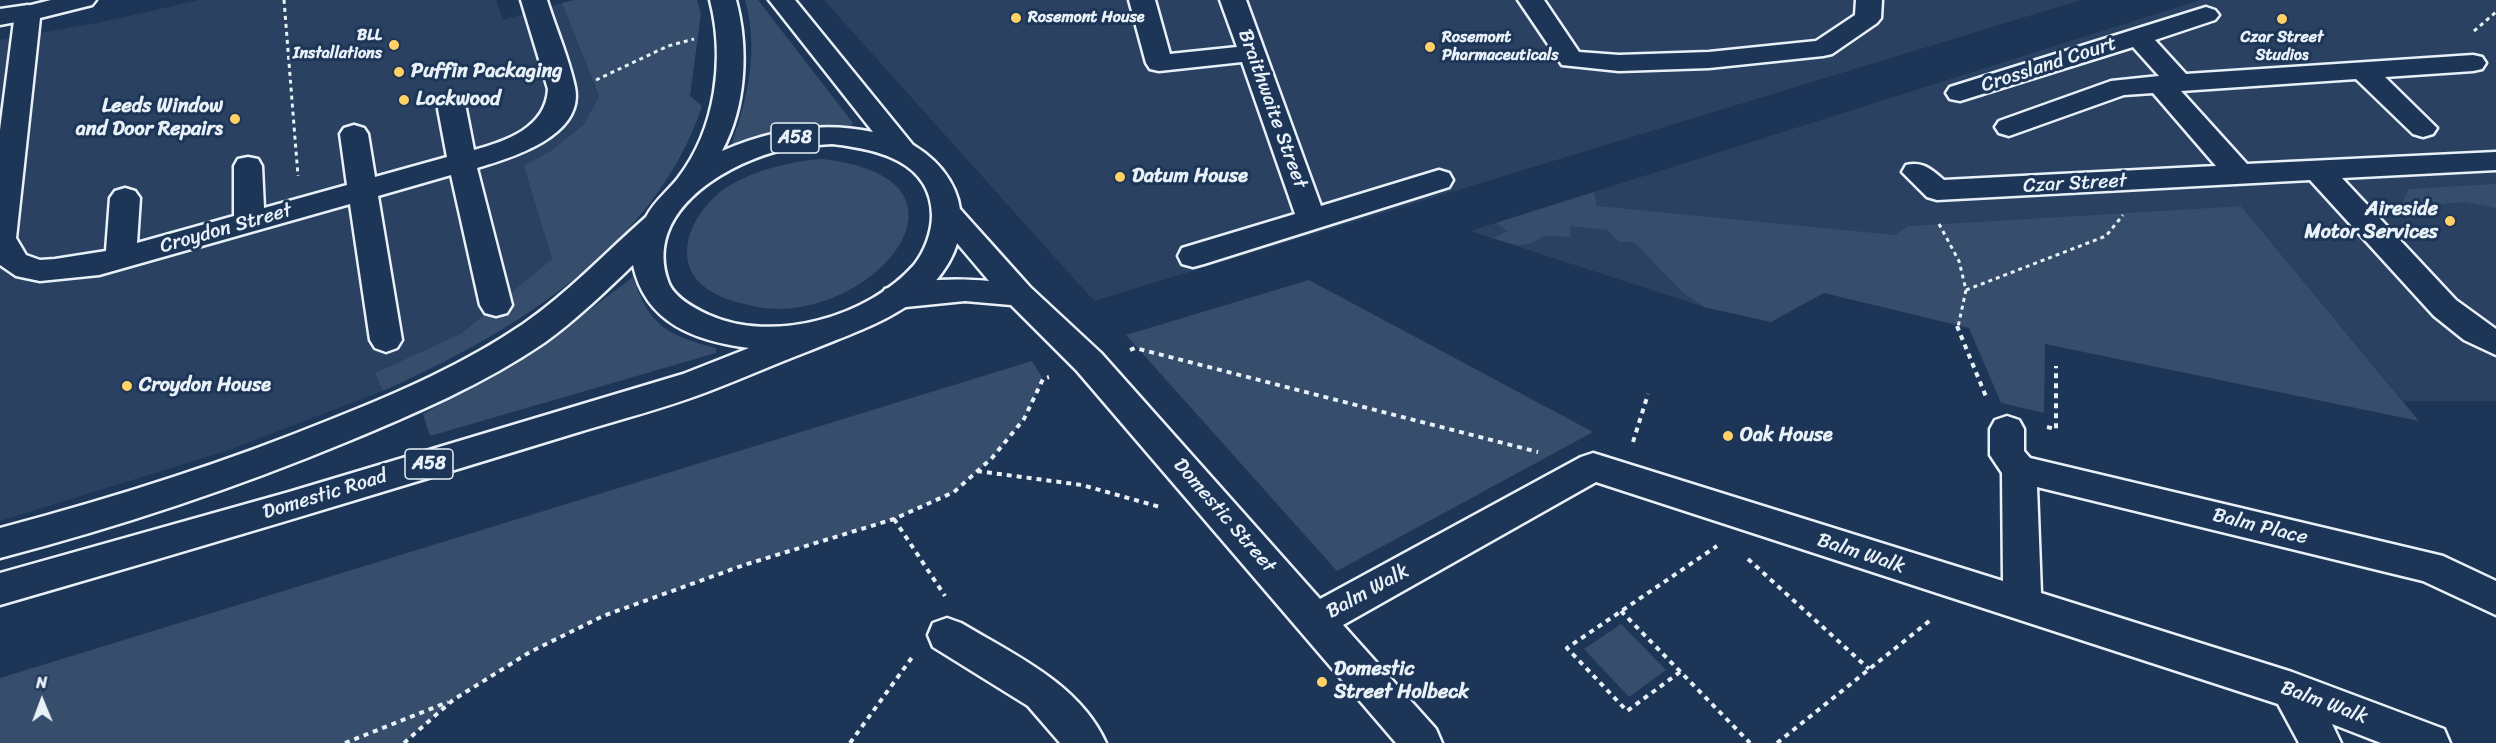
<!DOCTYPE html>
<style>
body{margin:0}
#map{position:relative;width:2496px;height:743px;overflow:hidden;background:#1d3557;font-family:Sriracha,sans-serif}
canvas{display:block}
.north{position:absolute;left:12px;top:671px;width:60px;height:60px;-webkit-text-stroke:4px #1d3557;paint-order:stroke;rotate:359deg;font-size:16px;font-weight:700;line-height:24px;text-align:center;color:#e8f1f8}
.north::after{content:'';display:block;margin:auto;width:21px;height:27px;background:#e8f1f8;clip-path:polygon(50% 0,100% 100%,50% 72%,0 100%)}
</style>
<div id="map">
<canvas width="2496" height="743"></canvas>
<div class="north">N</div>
</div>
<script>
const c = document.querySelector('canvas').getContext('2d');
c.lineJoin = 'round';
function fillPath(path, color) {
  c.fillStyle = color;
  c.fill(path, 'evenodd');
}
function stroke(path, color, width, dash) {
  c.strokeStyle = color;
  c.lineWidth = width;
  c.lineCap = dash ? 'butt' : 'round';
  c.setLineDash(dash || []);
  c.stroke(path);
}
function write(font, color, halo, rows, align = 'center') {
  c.font = font + ' Sriracha,sans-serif';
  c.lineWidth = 6;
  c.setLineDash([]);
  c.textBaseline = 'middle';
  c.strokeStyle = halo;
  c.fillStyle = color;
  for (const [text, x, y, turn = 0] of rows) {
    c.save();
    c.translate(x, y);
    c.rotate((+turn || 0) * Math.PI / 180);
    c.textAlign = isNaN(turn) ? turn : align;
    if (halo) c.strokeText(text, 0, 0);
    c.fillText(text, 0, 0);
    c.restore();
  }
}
const built = new Path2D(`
 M 199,0 L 496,0 L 503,20 L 562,3 L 599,96 L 584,124 L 552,150 L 525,166 L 552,259 L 462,333 L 375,373 L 383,391 L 226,451 L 0,521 L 0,40 L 102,22 Z
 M 824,0 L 2081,0 L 1094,301 Z
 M 2200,0 L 2496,0 L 2496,401 L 2403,401 L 2241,206 L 1907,226 L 1824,292 L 1771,322 L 1704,307 L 1470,231 Z`);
const green = new Path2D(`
 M 574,0 L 697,0 L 701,13 L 690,96 L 702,106 C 655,248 512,333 383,391 L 375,373 L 462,333 L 552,259 L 524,166 L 552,150 L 584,124 L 599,96 L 562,3 Z
 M 745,0 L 758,0 L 853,123 L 850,126 L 780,131 L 734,145 L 732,143 C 748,95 759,50 745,0 Z
 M 822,159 C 1003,179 862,335 749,305 C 732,301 713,296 700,283 C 670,252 698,206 727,187 C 757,169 788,162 822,159 Z
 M 2496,184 L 2496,208 L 2465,202 L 2400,207 L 2409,189 Z
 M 1594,192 L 1597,206 L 1895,235 L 1907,226 L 2241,206 L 2419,421 L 2045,344 L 2044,413 L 2001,403 L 1969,328 L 1824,293 L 1771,322 L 1704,307 L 1682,292 L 1634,242 L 1619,242 L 1608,230 L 1570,226 L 1571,237 L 1544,236 C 1526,250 1513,245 1493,238 L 1508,231 L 1496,223 Z
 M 633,277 C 650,326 666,335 716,348 L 716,353 L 430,436 L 423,414 L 527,357 Z
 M 1309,280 L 1593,432 L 1337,571 L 1126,335 Z
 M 1032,361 L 1043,379 L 1024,419 L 992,458 L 954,492 L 894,519 L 744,565 L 603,616 L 530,652 L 453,700 L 404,743 L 0,743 L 0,678 Z
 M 1621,624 L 1666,670 L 1629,697 L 1584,649 Z`);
const pathFar1 = new Path2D(`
 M 284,0 L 298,176
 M 2474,31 L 2496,12
 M 596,80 L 668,46 L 694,39
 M 1939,224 L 1959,261 L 1966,290 L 1958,327
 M 1966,290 L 2106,236 L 2123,215`);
const path = new Path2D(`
 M 1957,326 L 1987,399
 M 1130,350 L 1135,348 L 1538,452
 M 2047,427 L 2056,429 L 2056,366
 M 1633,442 L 1648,394
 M 977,471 L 1082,485 L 1160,507
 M 894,519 L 945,596
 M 1748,559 L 1869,669
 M 1621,611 L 1750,743
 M 1680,672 L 1627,711 L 1567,648 L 1717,546
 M 345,743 L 448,702
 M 404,743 L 453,700 L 530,652 L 603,616 L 744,565 L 894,519 L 954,492 L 992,458 L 1024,419 L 1043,379 L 1049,377
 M 850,743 L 913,656
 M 1777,743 L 1933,618`);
const minor = new Path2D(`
 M 51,0 L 96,0 L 92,5 L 40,18 L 16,238 L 26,255 L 40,260 L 55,259 L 106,251 L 110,198 L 115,191 L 125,188 L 135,191 L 140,198 L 137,243 L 234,216 L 234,166 L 238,159 L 248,157 L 258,159 L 262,166 L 264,208 L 347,185 L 340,134 L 344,128 L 354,125 L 364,128 L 368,134 L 375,177 L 447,157 L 438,109 L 442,103 L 452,100 L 462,103 L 466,109 L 474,150 C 506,141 546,128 548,89 L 521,0 L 547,0 C 556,29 569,58 575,87 C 585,136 511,158 477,168 L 512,305 L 507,313 L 496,316 L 485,313 L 480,305 L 451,175 L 378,196 L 402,340 L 397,348 L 386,352 L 375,348 L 370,340 L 350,204 L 99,275 L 40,281 L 16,276 L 0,265 L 0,130 L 15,13 L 19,8 Z
 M 1129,0 L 1155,0 L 1170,54 L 1237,47 L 1220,0 L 1246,0 L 1321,206 L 1439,170 L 1449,173 L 1453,180 L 1449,187 L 1204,264 L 1193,267 L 1182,264 L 1178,256 L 1182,248 L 1295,214 L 1242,62 L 1159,71 L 1150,69 L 1146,63 Z
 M 1518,0 L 1544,0 L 1579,52 L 1619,55 L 1709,52 L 1816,41 L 1855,15 L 1856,0 L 1882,0 L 1881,18 L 1877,23 L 1832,54 L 1823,56 L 1709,68 L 1619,71 L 1562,65 Z
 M 2206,7 L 2215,10 L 2219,15 L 2215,20 L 2155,40 L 2186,74 L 2473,55 L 2482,57 L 2486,63 L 2482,69 L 2473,71 L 2385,77 L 2437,128 L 2433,134 L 2423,137 L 2413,134 L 2356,79 L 2181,91 L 2247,164 L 2496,152 L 2496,170 L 2342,178 L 2456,300 L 2496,329 L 2496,355 L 2464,340 L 2434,316 L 2310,180 L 1937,200 L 1927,197 L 1902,172 L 1906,165 C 1923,161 1931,169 1944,180 L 2216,166 L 2153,93 L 2124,95 L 2009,136 L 1999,133 L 1995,127 L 1999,121 L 2111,81 L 2159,76 L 2133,47 L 1960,101 L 1950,99 L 1946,93 L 1950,87 Z
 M 949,206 L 960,209 L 1030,287 L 1101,353 L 1320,599 L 1581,457 L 1593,453 L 2003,581 L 2002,473 L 1990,455 L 1990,429 L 1995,420 L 2007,416 L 2019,420 L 2024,429 L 2024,451 L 2030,458 L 2443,556 L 2496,581 L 2496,615 L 2423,581 L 2037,487 L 2041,593 L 2292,672 L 2444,729 L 2450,743 L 2381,743 L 2332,724 L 2341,743 L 2299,743 L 2278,704 L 1596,482 L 1343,625 L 1436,729 L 1442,743 L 1396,743 L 1077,371 L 1011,305 L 965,301 L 896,308 L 885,305 L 880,297 L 885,289 C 917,279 956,278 989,281 L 934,216 L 938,209 Z
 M 947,618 L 961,623 C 1013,654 1080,684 1106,743 L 1060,743 L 1028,706 L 933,647 L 928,635 L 933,623 Z`);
const major = new Path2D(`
 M 710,0 L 736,0 C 749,48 746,107 722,151 C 770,130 821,121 873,132 L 769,0 L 795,0 L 913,145 C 979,185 974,256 914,301 C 883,324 845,336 809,351 C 775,364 741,379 707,392 C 665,408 622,419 579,432 C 387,491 194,549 0,605 L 0,573 L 289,492 L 683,374 L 749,348 C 695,341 645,323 633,265 C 605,292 576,320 544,343 C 484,384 416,413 349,441 C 236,488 119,527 0,558 L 0,528 C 113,498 224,463 332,419 C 398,393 464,364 523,324 C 568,293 605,253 646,217 C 654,201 668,191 678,178 C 716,129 725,58 710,0 ZM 832,144 C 875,149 931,160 932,215 C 932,232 925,251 914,265 C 868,317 773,344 709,315 C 694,308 673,297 668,281 C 645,214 719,168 774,152 C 793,147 812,145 832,144 Z`);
const highway = new Path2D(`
 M 28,5 L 37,8 L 41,13 L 37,18 L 0,25 L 0,9 Z`);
const markers = [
 [1016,18,6,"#ffd166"],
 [2282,19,6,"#ffd166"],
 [394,45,6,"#ffd166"],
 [1430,47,6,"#ffd166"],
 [399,72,6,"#ffd166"],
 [404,100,6,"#ffd166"],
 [235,119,6,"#ffd166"],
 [1120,177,6,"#ffd166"],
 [2450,221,6,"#ffd166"],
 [127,386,6,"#ffd166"],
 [1728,436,6,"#ffd166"],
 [1322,682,6,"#ffd166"]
];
const farPoinames = [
 ["Rosemont House",1028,18],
 ["BLL",382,36,"right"],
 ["Installations",382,54,"right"],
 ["Rosemont",1442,38],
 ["Pharmaceuticals",1442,56],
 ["Czar Street",2282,38,"center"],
 ["Studios",2282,56,"center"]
];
const shields = [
 [795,138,48],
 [429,464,48]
];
const shieldNames = [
 ["A58",795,138],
 ["A58",429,464]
];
const streetNames = [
 ["Crossland Court",2049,65,-18],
 ["Braithwaite Street",1272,109,70],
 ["Czar Street",2075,184,-3],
 ["Croydon Street",226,229,-16],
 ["Domestic Road",325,495,-17],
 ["Domestic Street",1224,516,49],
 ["Balm Place",2260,527,14],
 ["Balm Walk",1861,554,18],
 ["Balm Walk",1368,592,-29],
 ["Balm Walk",2324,703,20]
];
const poiNames = [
 ["Puffin Packaging",411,72],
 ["Lockwood",416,100],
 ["Leeds Window",223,107,"right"],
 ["and Door Repairs",223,130,"right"],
 ["Datum House",1132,177],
 ["Aireside",2438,210,"right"],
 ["Motor Services",2438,233,"right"],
 ["Croydon House",139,386],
 ["Oak House",1740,436],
 ["Domestic",1334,670],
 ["Street Holbeck",1334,693]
];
fillPath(built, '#2a4162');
fillPath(green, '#374d6c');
stroke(minor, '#e8f1f8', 5);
stroke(major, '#e8f1f8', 5);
stroke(highway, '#e8f1f8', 5);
stroke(pathFar1, '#e8f1f8', 3, [4, 4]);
stroke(path, '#e8f1f8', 4, [5, 5]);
fillPath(minor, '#1d3557');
fillPath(major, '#1d3557');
fillPath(highway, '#1d3557');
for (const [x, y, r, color] of markers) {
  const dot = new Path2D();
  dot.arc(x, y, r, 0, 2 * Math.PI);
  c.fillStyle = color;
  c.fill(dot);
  stroke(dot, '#1d3557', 2);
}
write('bold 16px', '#e8f1f8', '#1d3557', farPoinames, 'left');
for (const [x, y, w] of shields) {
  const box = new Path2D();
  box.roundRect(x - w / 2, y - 15, w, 30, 4.5);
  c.fillStyle = '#1d3557';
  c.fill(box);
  stroke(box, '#e8f1f8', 1.5);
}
write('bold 18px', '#e8f1f8', null, shieldNames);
write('20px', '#e8f1f8', '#1d3557', streetNames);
write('bold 20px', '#e8f1f8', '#1d3557', poiNames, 'left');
</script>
